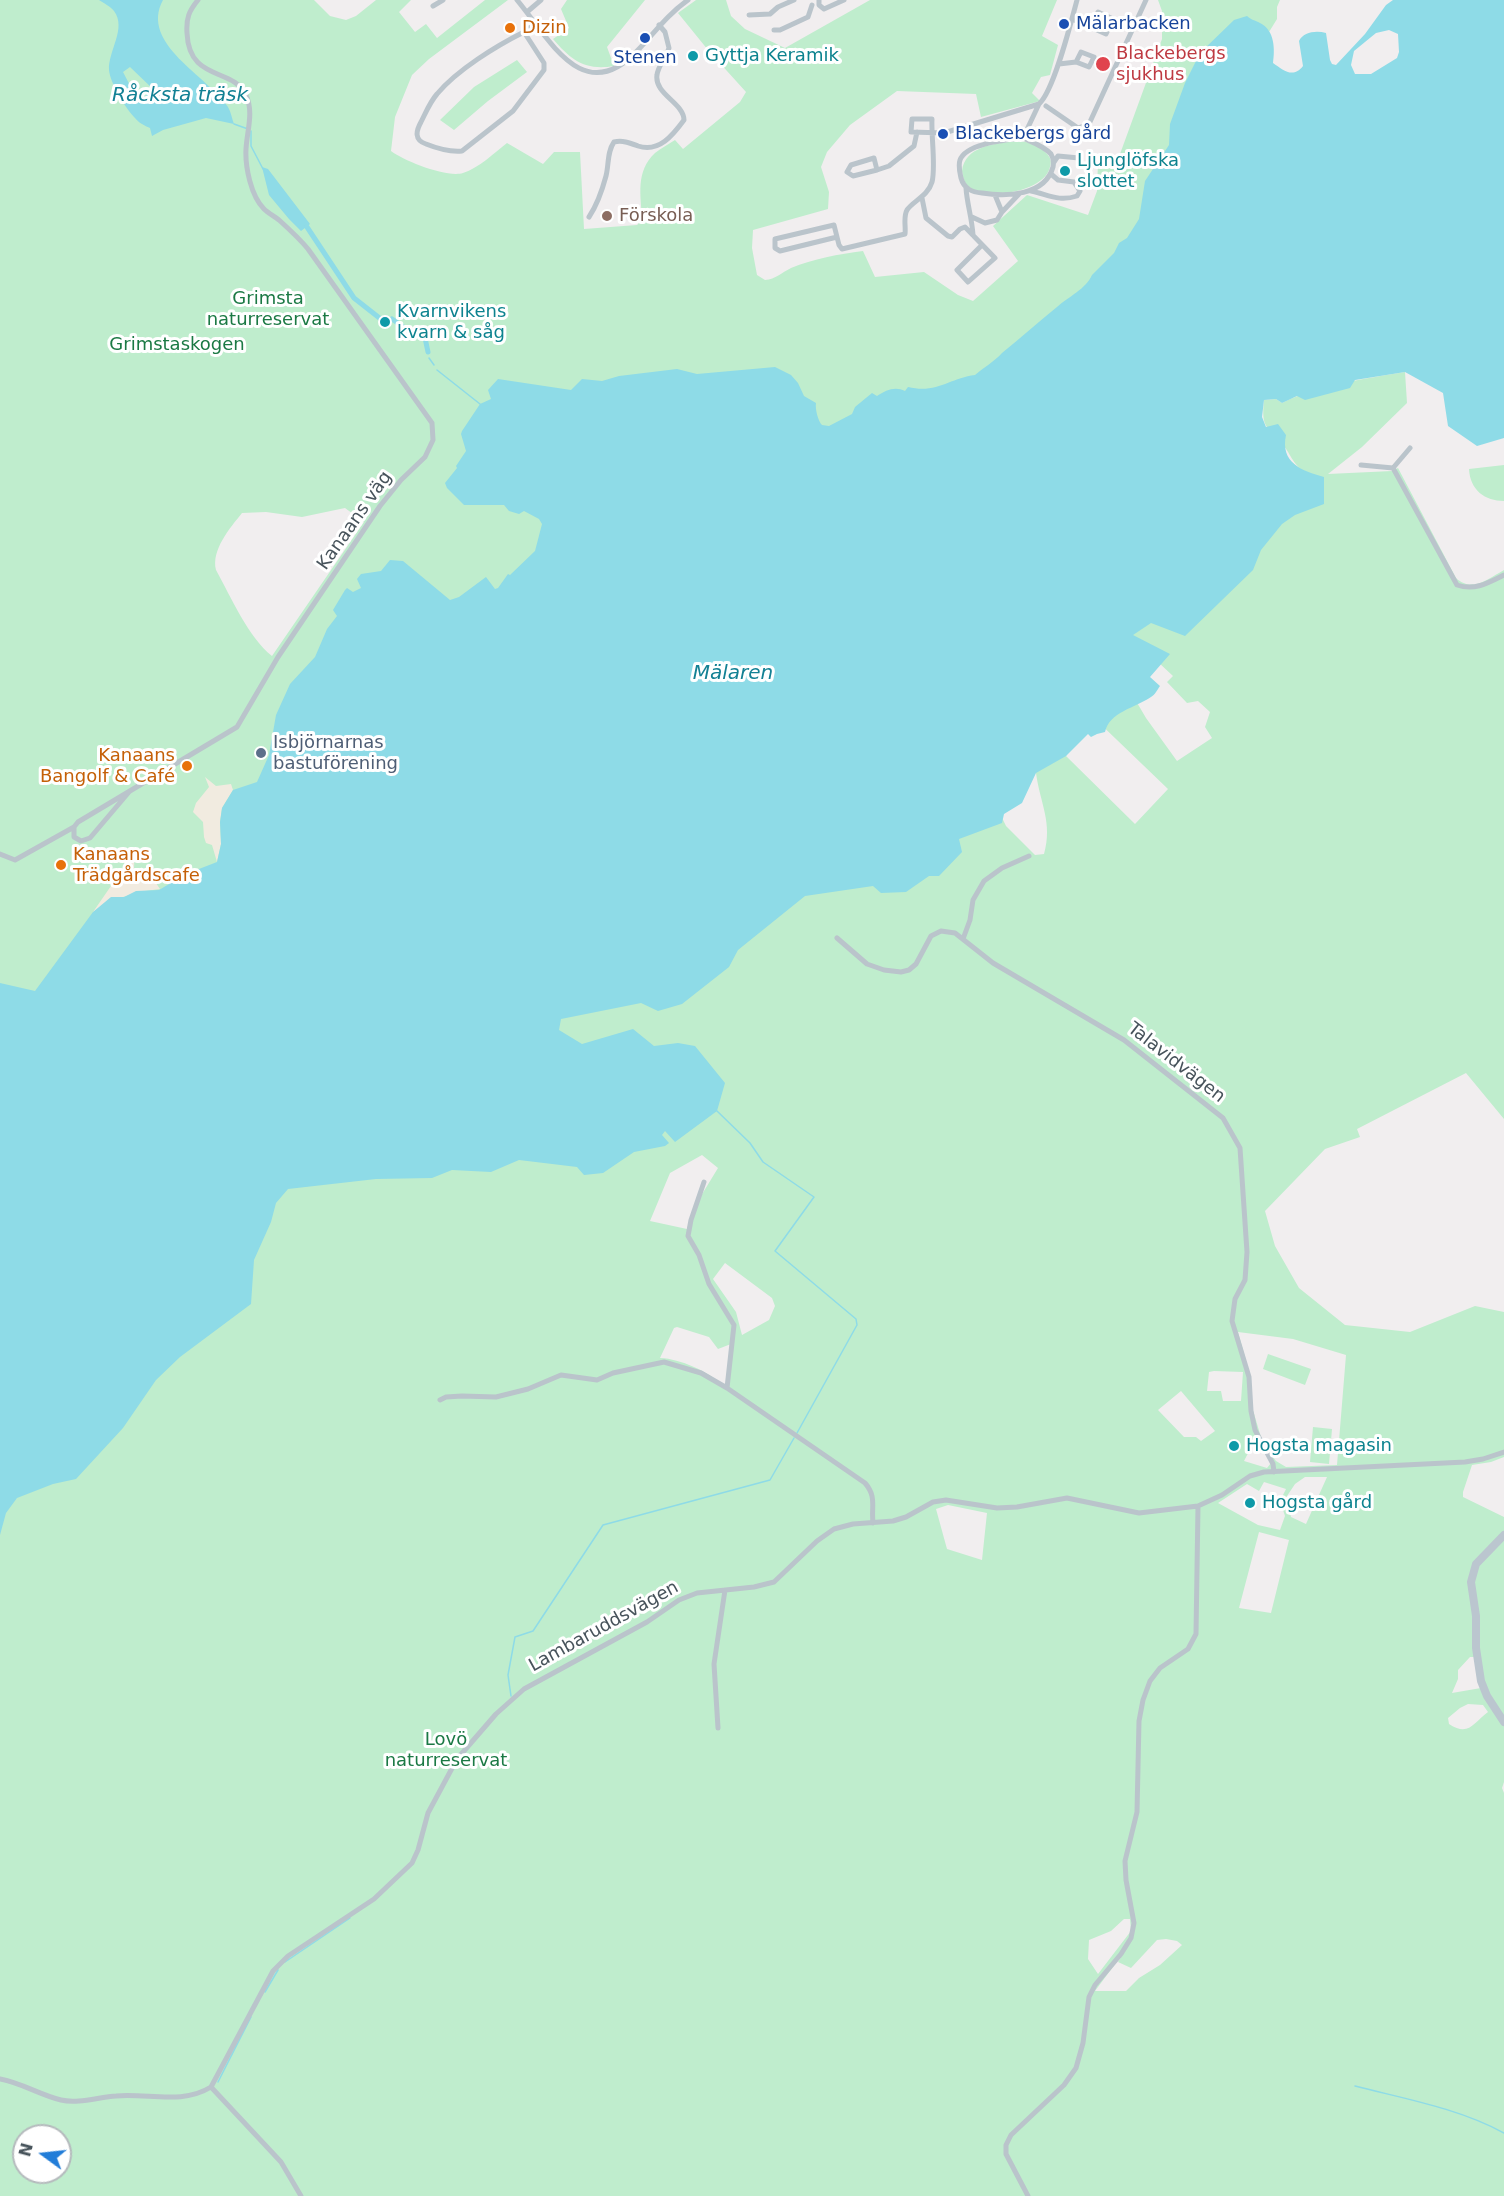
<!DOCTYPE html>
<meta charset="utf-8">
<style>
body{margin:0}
#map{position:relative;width:1504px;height:2196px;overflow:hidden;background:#f1eeef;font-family:"DejaVu Sans",sans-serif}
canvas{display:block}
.north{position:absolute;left:12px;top:2124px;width:60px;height:60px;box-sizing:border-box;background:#fff;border:2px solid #b5babd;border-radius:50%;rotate:285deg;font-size:16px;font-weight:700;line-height:24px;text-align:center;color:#47535b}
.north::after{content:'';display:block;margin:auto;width:21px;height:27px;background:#227dd8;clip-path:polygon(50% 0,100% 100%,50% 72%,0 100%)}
</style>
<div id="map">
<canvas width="1504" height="2196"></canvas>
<div class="north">N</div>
</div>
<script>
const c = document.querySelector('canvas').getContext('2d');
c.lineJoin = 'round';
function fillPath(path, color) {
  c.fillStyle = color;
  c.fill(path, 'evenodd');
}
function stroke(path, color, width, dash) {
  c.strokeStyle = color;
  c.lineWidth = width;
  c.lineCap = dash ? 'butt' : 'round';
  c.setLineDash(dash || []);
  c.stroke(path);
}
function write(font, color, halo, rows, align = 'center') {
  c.font = font + ' "DejaVu Sans",sans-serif';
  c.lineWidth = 6;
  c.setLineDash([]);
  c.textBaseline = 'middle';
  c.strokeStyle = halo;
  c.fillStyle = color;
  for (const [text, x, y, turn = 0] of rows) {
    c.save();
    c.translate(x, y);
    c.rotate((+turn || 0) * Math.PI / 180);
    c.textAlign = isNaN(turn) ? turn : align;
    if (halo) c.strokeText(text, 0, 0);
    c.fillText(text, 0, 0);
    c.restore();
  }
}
const green = new Path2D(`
 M 0,0 L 314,0 L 330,16 L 346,20 L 356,16 L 376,0 L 411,0 L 399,12 L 415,32 L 426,24 L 437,38 L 485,0 L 508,0 L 429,59 L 412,75 L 395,117 L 391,151 C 404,161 447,178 463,173 C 479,168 494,153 507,143 L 543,164 L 554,152 L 580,152 L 584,229 L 637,225 L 642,220 C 641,195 635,172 655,153 C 661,148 669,144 675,140 L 683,149 L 740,102 L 746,92 L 708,50 L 678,13 L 696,0 L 726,0 L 731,16 L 745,29 L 785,48 L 870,0 L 1057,0 L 1042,36 L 1058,45 L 1050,75 L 1041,77 L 1032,93 L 1040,101 L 981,117 L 976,94 L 897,91 L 850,125 L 827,152 L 821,167 L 829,192 L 828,209 L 753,230 L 752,248 L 757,275 L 765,280 C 776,279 781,273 791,268 C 813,259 839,254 863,251 L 875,277 L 924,272 L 958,295 L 973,301 L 1018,261 L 993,226 L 1027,195 L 1088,215 L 1097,191 L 1098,162 L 1120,154 L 1162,39 L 1162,11 L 1158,0 L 1280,0 L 1277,7 L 1277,19 L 1269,32 L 1268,30 L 1203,260 L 327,810 L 0,1070 ZM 345,508 L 364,522 L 272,656 C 248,637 231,597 216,570 C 211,550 230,528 242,513 L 266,512 L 302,517 Z
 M 567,0 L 645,0 L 607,47 L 614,66 C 585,71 571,60 553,39 L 569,28 L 561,9 Z
 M 517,60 L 527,72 L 488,101 L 454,130 L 440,120 L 474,87 Z
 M 1015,141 C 1026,141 1036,144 1044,151 C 1050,156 1052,160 1050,167 C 1044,193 986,200 969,187 C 964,183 963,177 962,171 C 965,146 994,144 1015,141 Z
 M 1206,323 L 1415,366 L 1262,389 L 1247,426 L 1303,471 C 1291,461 1292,456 1283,445 C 1267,424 1261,430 1264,400 L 1276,399 L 1282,403 C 1320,384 1364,379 1405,372 L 1407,403 L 1362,447 L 1328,474 L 1392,471 L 1398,468 L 1456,578 C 1472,593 1488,579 1504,570 L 1504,1119 L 1466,1073 L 1357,1129 L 1360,1137 L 1325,1149 L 1265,1211 L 1275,1246 L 1299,1288 L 1345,1325 L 1410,1332 L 1475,1306 L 1504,1312 L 1504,1457 L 1491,1462 L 1472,1465 L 1463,1492 L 1463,1497 L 1504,1517 L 1504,1782 L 1502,1788 L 1504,1793 L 1504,2196 L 0,2196 L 0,1218 ZM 1158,662 L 1173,676 L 1167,682 L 1187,703 L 1198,701 L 1210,712 L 1205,727 L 1212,738 L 1177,761 L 1146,718 L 1129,689 ZM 1091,715 L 1168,789 L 1135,824 L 1066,756 ZM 1038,744 C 1038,754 1036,764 1036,773 C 1040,803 1053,823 1044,854 L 1035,855 L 1006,826 L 993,799 ZM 702,1155 L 718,1168 L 693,1209 L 687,1229 L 650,1221 L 670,1173 ZM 725,1263 L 772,1298 L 775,1306 L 769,1320 L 742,1335 L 736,1312 L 713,1279 ZM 677,1327 L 709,1337 L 718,1349 L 731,1344 L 726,1383 L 723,1385 C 707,1371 681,1359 660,1358 L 674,1328 ZM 1238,1332 L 1293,1339 L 1346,1355 L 1337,1465 L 1286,1467 L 1276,1461 L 1263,1444 L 1252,1407 L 1250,1375 ZM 1214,1371 L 1243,1372 L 1241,1401 L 1223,1401 L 1221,1391 L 1207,1391 L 1209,1372 ZM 1181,1391 L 1215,1431 L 1201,1441 L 1196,1437 L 1184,1437 L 1158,1410 ZM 1256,1438 L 1271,1463 L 1267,1468 L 1244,1461 ZM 1305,1477 L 1327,1477 L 1306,1524 L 1291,1517 L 1288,1504 L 1283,1502 L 1295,1484 ZM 1264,1482 L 1286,1489 L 1280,1501 L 1285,1516 L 1280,1530 L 1258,1525 L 1218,1503 L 1247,1484 L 1259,1491 ZM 948,1505 L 987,1513 L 982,1560 L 947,1549 L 936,1509 ZM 1259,1532 L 1289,1540 L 1271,1613 L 1239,1608 ZM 1470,1657 L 1474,1657 L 1481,1688 L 1452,1693 L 1458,1679 L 1458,1670 ZM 1468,1704 L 1483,1705 L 1488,1712 C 1473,1723 1469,1737 1449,1724 L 1448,1718 L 1460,1708 ZM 1124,1919 L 1130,1919 L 1131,1931 L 1098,1974 L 1088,1959 L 1089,1940 L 1111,1931 ZM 1166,1939 L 1177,1941 L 1182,1945 L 1160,1965 L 1139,1978 L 1126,1991 L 1095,1991 L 1127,1948 L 1118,1962 L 1131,1968 L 1157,1940 ZM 24,2136 L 60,2136 L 60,2172 L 24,2172 Z
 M 1504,465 L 1504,501 C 1485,501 1470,490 1469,469 Z
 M 1268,1354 L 1311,1369 L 1305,1385 L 1263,1369 Z
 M 1313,1427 L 1332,1429 L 1329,1464 L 1310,1462 Z`);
const sand = new Path2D(`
 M 205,777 L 216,786 L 231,784 L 233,790 L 222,808 L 220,822 L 221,844 L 217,862 L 212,845 L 206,843 L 204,837 L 203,822 L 193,812 L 196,803 L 209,787 Z
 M 126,851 C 136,858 135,863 133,874 L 135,877 L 154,880 L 160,889 L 145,891 L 123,897 L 93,912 L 122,870 L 125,864 L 120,858 Z`);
const water = new Path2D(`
 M 99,0 L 163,0 C 139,44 208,76 228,107 C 231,112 232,119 234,124 L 206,118 L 163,130 L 152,136 L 150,128 C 148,127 145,126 142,124 C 130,117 110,84 109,70 C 108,51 127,28 114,11 C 111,7 104,3 99,0 ZM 130,67 L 154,90 L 149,92 L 141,101 L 136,97 L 123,72 Z
 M 1393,0 L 1504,0 L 1504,438 L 1477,446 L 1448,426 L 1443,393 L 1405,372 L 1355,380 L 1350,388 L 1305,400 L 1297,396 L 1282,403 L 1276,399 L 1264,400 L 1262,417 L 1266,427 L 1278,424 L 1286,435 C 1280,463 1302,471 1324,477 L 1324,504 L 1295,515 L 1282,524 L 1261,550 L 1253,570 L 1185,636 L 1151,623 L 1133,635 L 1170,654 L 1150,677 L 1160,686 C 1157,690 1155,695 1151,697 C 1135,708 1109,712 1105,732 L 1097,734 L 1091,737 L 1088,734 L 1066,756 L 1036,773 L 1022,803 L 1004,814 L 1002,823 L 959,839 L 962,852 L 939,876 L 929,876 L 906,892 L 881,893 L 873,886 L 805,896 L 738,950 L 729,967 L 682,1004 L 658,1011 L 641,1003 L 561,1019 L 559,1030 L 582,1044 L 633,1029 L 654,1046 L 678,1043 L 695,1046 L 725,1083 L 717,1111 L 675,1142 L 665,1131 L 662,1135 L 669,1143 L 665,1146 L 634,1152 L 603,1173 L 584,1175 L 577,1167 L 519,1160 L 491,1172 L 452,1170 L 432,1178 L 376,1179 L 288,1189 L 276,1203 L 271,1222 L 254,1260 L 251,1304 L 180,1357 L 156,1380 L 123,1428 L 76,1479 L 53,1484 L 17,1498 L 6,1513 L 0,1535 L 0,983 L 35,991 L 93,912 L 111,897 L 124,897 L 136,891 L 159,890 L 186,874 L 217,862 L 221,844 L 220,822 L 222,808 L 233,790 L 257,782 L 269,755 L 276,715 L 290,684 L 315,657 L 327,629 L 337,616 L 333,610 L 345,590 L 347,588 L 353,592 L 361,588 L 357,579 L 361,574 L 381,571 L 390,560 L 403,561 L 450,600 L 459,597 L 486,577 L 495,589 L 498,588 L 508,574 L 510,575 L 535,551 L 542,524 L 539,519 L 524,511 L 519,514 L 509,511 L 504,505 L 464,505 L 447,488 L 445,483 L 457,468 L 456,466 L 466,451 L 461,434 L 462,431 L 480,404 L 491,399 L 488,390 L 498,379 L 571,390 L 582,379 L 602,381 L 619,376 L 677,369 L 697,374 L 775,367 L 791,375 L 798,383 L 804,396 L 816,403 C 815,409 818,421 822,425 L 829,426 L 852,414 L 855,407 L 872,393 L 877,396 C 886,390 895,386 905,391 L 908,387 C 937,394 950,378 975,375 C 984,367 994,362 1002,353 C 1021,338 1038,322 1057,307 C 1068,297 1086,289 1092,275 L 1114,253 L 1119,243 L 1127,238 L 1139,219 L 1145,181 L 1169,145 L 1170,124 L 1185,83 L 1200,53 L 1234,20 L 1247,16 C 1251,20 1255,20 1260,23 C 1275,30 1275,50 1273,63 C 1283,70 1293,79 1303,66 L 1299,41 C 1303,32 1316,30 1326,33 L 1330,60 L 1332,64 L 1336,65 L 1365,34 L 1386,5 ZM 1389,30 L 1398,34 L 1399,52 L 1397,58 L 1371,74 L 1355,74 L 1351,65 L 1354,51 L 1376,33 Z
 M 262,167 L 268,169 L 310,224 L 301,231 L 289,219 L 269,195 Z`);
const stream = new Path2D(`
 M 234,124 L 248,129
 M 251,131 L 251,146 L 263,169
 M 429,358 L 434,365
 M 437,370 L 480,404
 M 717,1111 L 750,1143 L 763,1162 L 814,1197 L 775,1251 L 856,1319 L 857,1325 L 797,1433
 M 511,1696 L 508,1675 L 515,1637 L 533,1631 L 603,1525 L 770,1480 L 794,1438
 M 285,1962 L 350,1918
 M 265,1992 L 278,1970
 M 218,2082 L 251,2017
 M 1355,2086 C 1405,2099 1458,2108 1504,2133`);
const canal = new Path2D(`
 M 307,227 L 354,298 L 382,320
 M 392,319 L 412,333 L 425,338 L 428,352`);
const street = new Path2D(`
 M 517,0 C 551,41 584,109 639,49 C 655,32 668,14 688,0
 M 819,0 L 819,5 L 824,9 L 844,0
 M 433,6 L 443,0
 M 527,12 L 541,0
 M 749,15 L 770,14 L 778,7 L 794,0
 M 1072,19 L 1106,34 L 1113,19 L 1098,12 L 1091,27
 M 774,30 L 780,30 L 808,17 L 812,5
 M 524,32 C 496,46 457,70 437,94 C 430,102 426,112 421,122 C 416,131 414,140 426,144 C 436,148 451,152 462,151 L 513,111 L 544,70 L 544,63 L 524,32 L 535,24
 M 1059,64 L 1076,62 L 1089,67 L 1094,57 L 1081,52 L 1076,62
 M 1046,106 L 1078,128 L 1089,124 L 1146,0
 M 1023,138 C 1032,142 1044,146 1051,154 C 1054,159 1054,162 1053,167 C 1045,196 1006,197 982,193 C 972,192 964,189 961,178 C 960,173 958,166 960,160 C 966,143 1007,140 1023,138 Z
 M 1023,138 L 1039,104
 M 1054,162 L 1058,156 L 1079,158
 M 877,170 L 853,176 L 847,172 L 851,165 L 874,158 L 877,170 L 889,166 L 914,146 L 917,132
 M 966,188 C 967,204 972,218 973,235
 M 1031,191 C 1049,195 1059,202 1077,196 L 1080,191 L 1074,182 L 1058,180 L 1051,174
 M 922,198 L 926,218 L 948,236 L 952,237 L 960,229 L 965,227 L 995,258 L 968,282 L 957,270 L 982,245
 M 1002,212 L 1019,194
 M 589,217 C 597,205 602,191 606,176 C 609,164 607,152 614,142 C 623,140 630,143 638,146 C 659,153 673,135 684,120 C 684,103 654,94 657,75 C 658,66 666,57 669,48 L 665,32 L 659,25
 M 972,217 L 985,223 L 997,220 L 1002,212 L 995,195
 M 837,237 L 780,251 L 775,248 L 775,239 L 834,225 L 839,245 L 842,249 L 905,234 C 906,226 903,217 907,210 C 913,201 928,196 932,182 C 936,167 931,136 932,119 L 912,119 L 911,132 L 944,133 L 1039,104 C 1054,91 1071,22 1077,0
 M 1410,448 L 1393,468 L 1457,585 C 1475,591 1488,583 1504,575
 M 1361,465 L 1393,468
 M 129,792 L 90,838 L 81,841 L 74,837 L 74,827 L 78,822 L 237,727 L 278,657 L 380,506 L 401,480 L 425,457 L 433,440 L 432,423 L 308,249 C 299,238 289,229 279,220 C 274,216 268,213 264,209 C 251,196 245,167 246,149 C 247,131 254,112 246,95 C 233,67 189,82 187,33 C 186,18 189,11 198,0
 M 0,854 L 15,860 L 74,827
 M 837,938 L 867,964 L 884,970 L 901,972 L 909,970 L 916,964 L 931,936 L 941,931 L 955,933 L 993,963 L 1124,1040 L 1223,1118 L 1240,1148 L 1247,1252 L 1245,1280 L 1235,1299 L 1232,1321 L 1249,1377 L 1251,1411 L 1255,1430 L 1273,1464 L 1274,1472
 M 963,939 L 970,920 L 973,900 L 984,881 L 1002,868 L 1029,856
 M 704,1182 L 691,1220 L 688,1236 L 699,1255 L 709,1284 L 734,1325 L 727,1388 L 865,1483 C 877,1497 871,1506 873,1523
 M 440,1400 L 446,1397 L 462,1396 L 496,1397 L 528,1389 L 561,1375 L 597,1380 L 613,1373 L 664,1362 L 701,1373 L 727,1388
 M 718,1728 L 714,1664 L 725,1590
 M 0,2079 C 22,2083 40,2095 61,2100 C 78,2104 99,2097 116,2096 C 148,2093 182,2105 211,2087 L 273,1971 L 288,1956 L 374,1899 L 412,1863 L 418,1850 L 428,1813 L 457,1759 L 496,1714 L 524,1689 L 647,1622 L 679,1600 L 697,1593 L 754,1587 L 774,1582 L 817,1541 L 834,1529 L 853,1524 L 893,1521 L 906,1517 L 933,1502 L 946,1500 L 997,1508 L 1017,1507 L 1067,1498 L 1139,1513 L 1198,1506 L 1222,1495 L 1250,1476 L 1264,1472 L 1465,1462 L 1483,1459 L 1504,1452
 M 211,2087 L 281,2162 L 301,2196
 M 1028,2196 L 1006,2154 L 1006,2145 L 1011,2135 L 1064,2085 L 1076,2068 L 1083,2043 L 1089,1997 L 1095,1985 L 1121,1954 L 1131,1938 L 1134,1923 L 1126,1880 L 1125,1861 L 1137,1812 L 1139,1721 L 1143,1700 L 1150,1681 L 1160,1668 L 1188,1649 L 1196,1634 L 1198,1506`);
const secondary = new Path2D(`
 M 1504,1535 L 1476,1564 L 1471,1582 L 1476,1616 L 1476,1648 L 1481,1681 L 1487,1696 L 1504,1722`);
const markers = [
 [1064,24,6,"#1a4fb4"],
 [510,28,6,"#e8710a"],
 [645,38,6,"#1a4fb4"],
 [693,56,6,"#0f9aa8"],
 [1103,64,8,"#e0444e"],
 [943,134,6,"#1a4fb4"],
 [1065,171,6,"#0f9aa8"],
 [607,216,6,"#8d6e63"],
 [385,322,6,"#0f9aa8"],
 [261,753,6,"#5c6f8a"],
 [187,766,6,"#e8710a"],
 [61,865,6,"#e8710a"],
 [1234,1446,6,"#0f9aa8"],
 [1250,1503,6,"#0f9aa8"]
];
const transitNames = [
 ["Mälarbacken",1076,24],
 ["Stenen",645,58,"center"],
 ["Blackebergs gård",955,134]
];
const foodNames = [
 ["Dizin",522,28],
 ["Kanaans",175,756,"right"],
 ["Bangolf & Café",175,777,"right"],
 ["Kanaans",73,855],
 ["Trädgårdscafe",73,876]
];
const healthNames = [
 ["Blackebergs",1116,54],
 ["sjukhus",1116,75]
];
const cultureNames = [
 ["Gyttja Keramik",705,56],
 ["Ljunglöfska",1077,161],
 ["slottet",1077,182],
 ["Kvarnvikens",397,312],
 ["kvarn & såg",397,333],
 ["Hogsta magasin",1246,1446],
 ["Hogsta gård",1262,1503]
];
const educationNames = [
 ["Förskola",619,216]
];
const parkNames = [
 ["Grimsta",268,299],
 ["naturreservat",268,320],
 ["Grimstaskogen",177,345],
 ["Lovö",446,1740],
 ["naturreservat",446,1761]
];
const streetNames = [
 ["Kanaans väg",355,521,-55],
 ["Talavidvägen",1176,1063,38],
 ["Lambaruddsvägen",604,1627,-29]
];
const serviceNames = [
 ["Isbjörnarnas",273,743],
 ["bastuförening",273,764]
];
const waterNames = [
 ["Råcksta träsk",180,96],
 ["Mälaren",733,674]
];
fillPath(green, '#bfedcd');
fillPath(sand, '#f1ebe0');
fillPath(water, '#8edbe7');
stroke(stream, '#8edbe7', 1.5);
stroke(canal, '#8edbe7', 5);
stroke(street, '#bac4cb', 5);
stroke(secondary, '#bbc6cf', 8);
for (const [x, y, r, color] of markers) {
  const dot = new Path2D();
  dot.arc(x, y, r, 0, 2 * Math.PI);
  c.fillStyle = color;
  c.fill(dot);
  stroke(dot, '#fff', 2);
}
write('18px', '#164399', '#fff', transitNames, 'left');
write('18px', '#c56008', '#fff', foodNames, 'left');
write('18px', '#be3a42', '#fff', healthNames, 'left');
write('18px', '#0d838f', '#fff', cultureNames, 'left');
write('18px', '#785e54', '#fff', educationNames, 'left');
write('18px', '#1b7944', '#fff', parkNames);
write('18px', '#47535b', '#fff', streetNames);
write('18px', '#4e5e75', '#fff', serviceNames, 'left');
write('italic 20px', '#138194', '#fff', waterNames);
</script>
